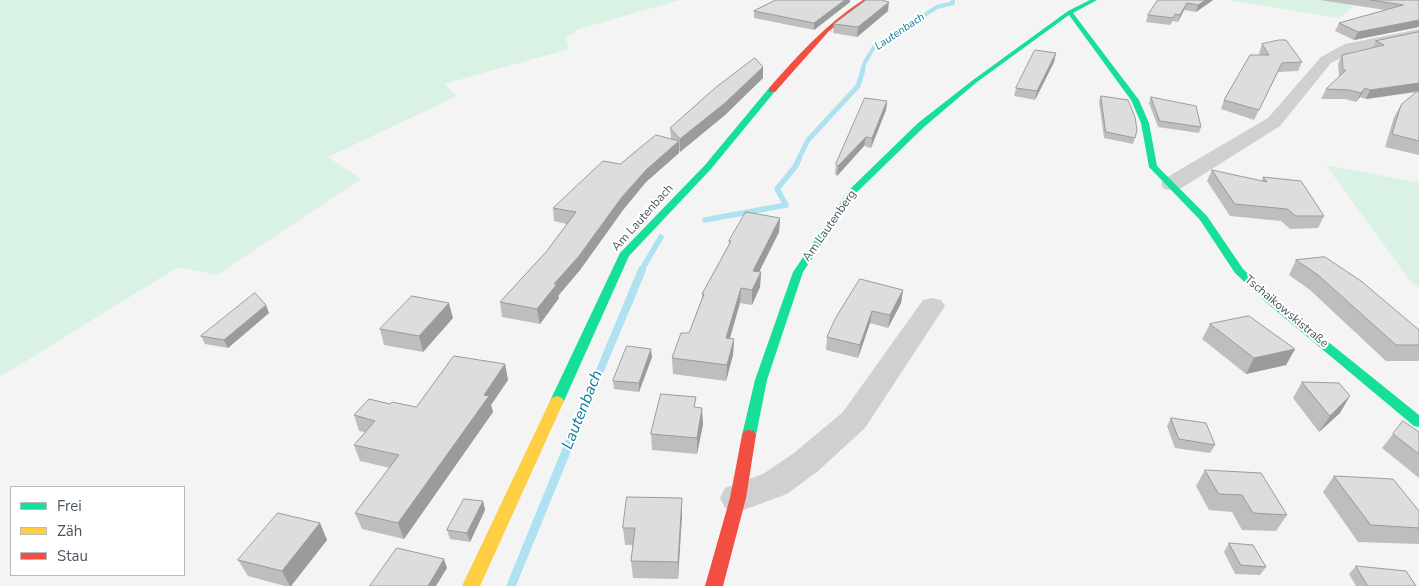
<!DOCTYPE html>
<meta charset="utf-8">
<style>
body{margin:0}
#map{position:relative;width:1419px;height:586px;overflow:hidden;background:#f4f4f4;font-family:"Nunito Sans",sans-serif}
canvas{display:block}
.legend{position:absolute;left:10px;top:486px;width:175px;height:90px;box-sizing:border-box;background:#fff;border:1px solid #b7bbc0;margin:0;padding:6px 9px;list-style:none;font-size:15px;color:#4a5661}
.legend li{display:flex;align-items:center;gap:10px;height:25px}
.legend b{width:25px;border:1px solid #b7bbc0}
</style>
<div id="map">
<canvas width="1419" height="586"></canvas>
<ul class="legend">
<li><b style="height:6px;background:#16e098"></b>Frei</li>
<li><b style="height:6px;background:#ffcf43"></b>Zäh</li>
<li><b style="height:6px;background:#f24e42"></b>Stau</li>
</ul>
</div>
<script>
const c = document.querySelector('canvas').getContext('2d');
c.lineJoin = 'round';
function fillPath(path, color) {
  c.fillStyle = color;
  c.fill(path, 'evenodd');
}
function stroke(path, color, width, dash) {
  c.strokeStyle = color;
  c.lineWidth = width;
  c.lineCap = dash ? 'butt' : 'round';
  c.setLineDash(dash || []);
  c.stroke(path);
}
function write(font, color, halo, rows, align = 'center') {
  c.font = font + ' "Nunito Sans",sans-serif';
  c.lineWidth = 4;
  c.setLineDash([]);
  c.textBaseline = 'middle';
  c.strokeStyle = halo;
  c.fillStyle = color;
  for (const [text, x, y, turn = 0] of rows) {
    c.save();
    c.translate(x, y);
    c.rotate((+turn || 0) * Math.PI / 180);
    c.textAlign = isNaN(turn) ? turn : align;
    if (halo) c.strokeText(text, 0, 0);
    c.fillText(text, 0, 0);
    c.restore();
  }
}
const green = new Path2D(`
 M 0,0 L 680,0 L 579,29 L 566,38 L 569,49 L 444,84 L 457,96 L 328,157 L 361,179 L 217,275 L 178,267 L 0,377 Z
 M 1228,0 L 1362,0 L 1339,18 Z
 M 1326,165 L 1419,183 L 1419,288 L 1408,278 Z`);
const streamFar4 = new Path2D(`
 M 862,71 L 865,62 L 874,47 L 937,7 L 953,3 L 953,0`);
const streamFar3 = new Path2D(`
 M 798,160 L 808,140 L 858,86 L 863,70`);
const streamFar2 = new Path2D(`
 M 705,220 L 786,205 L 777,189 L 795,167 L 799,159
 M 641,271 L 661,237`);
const streamFar1 = new Path2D(`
 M 583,411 L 642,270`);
const stream = new Path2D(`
 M 511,586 L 583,410`);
const street = new Path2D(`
 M 1419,29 L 1419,37 L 1355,51 L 1331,63 L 1280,126 L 1180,189 L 1172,190 L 1164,189 L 1161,184 L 1164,179 L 1268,118 L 1321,57 L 1345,44 Z
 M 932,298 L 941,300 L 945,306 L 865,428 L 818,471 L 787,494 L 738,512 L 725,508 L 720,498 L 725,488 L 763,474 L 794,453 L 843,412 L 923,300 Z`);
const fast = new Path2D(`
 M 1090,0 L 1097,0 L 1073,13 L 1139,100 L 1149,123 L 1157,166 L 1207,216 L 1243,269 L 1275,299 L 1419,415 L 1419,427 L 1414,426 L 1267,303 L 1235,273 L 1200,220 L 1149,167 L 1141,123 L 1131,100 L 1069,15 L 977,82 L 924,127 L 855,194 L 803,272 L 767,380 L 756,435 L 754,439 L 749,440 L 744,439 L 742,435 L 755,380 L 793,272 L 849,190 L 918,123 L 973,80 L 1068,11 Z
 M 769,88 L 776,90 L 711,169 L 629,256 L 564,401 L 562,404 L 552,404 L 550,401 L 620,253 L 705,165 Z`);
const slow = new Path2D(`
 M 557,396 L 562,398 L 564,401 L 480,586 L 462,586 L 550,401 L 552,398 Z`);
const jam = new Path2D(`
 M 863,0 L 870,0 L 829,31 L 775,92 L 769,92 L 769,88 C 798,55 826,24 863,0 Z
 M 749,430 L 754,431 L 756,435 L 746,498 L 723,586 L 705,586 L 730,498 L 742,435 L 744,431 Z`);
const wall = new Path2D(`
 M 776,0 L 850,0 L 850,2 L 814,30 L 754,18 L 754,11 Z
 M 1158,0 L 1213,0 L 1196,12 L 1184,10 L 1178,22 L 1173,21 L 1170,25 L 1146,22 L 1148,15 Z
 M 1320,0 L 1419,0 L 1419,27 L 1354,40 L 1335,31 L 1339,23 L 1385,10 Z
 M 888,11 L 857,37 L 833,33 L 834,24 Z
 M 1419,32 L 1419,155 L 1385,147 L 1394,117 L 1401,105 L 1418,92 L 1366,99 L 1360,97 L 1356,102 L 1345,99 L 1321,99 L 1326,89 L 1339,78 L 1338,64 L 1342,55 L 1373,47 L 1376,41 Z
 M 1262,44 L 1302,62 L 1298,71 L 1278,72 L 1254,120 L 1221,109 L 1224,100 L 1260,55 L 1259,53 Z
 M 1056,53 L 1054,62 L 1035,100 L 1014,96 L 1016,88 Z
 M 763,67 L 763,78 L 725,115 L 680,152 L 679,150 L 679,153 L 646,182 L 623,210 L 580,270 L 558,296 L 559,298 L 540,324 L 502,317 L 500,302 L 546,252 L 567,224 L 554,221 L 553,208 L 620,164 L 671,139 L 670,128 Z
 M 1101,96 L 1137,130 L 1133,144 L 1104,138 L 1099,102 Z
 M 1151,97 L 1201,127 L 1199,133 L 1158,127 L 1149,103 Z
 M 887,101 L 886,110 L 871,148 L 864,146 L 837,176 L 835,174 L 836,164 Z
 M 1212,170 L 1261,181 L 1263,177 L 1324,216 L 1318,228 L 1290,229 L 1281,221 L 1230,216 L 1207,181 Z
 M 780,218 L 779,232 L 759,272 L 761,272 L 760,287 L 752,305 L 740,303 L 730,339 L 734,339 L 733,355 L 726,381 L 673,374 L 672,358 L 689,333 L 702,298 L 702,294 L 729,245 L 729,241 Z
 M 1296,260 L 1419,330 L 1419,361 L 1386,361 L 1310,290 L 1289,275 Z
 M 903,290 L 901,303 L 888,328 L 870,323 L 858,358 L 826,350 L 827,337 Z
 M 269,313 L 228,348 L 205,344 L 201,336 Z
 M 453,318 L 423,352 L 384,345 L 380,329 Z
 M 1210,324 L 1295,349 L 1286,365 L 1246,374 L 1202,339 Z
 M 652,357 L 639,392 L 614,389 L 613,381 Z
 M 505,364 L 508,380 L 491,405 L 493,412 L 404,539 L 362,529 L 355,513 L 390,468 L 360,461 L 354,445 L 365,432 L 359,431 L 354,415 L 390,404 L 416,407 Z
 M 1302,382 L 1340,413 L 1319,432 L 1293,398 Z
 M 696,407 L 703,424 L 697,454 L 652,450 L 651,434 Z
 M 1171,418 L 1215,445 L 1210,453 L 1175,448 L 1167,426 Z
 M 1419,432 L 1419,478 L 1382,448 L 1393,434 Z
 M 1205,470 L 1287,515 L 1276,531 L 1242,530 L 1232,512 L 1209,510 L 1196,486 Z
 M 1334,476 L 1419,511 L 1419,544 L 1358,542 L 1323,492 Z
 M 682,498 L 682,515 L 678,579 L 633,578 L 631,561 L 633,545 L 625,545 L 623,528 Z
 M 483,501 L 485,510 L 470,542 L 450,539 L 447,530 Z
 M 320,523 L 327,540 L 291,586 L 285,586 L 248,576 L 238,560 Z
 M 1229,543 L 1266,567 L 1260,575 L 1235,574 L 1224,552 Z
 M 1356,566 L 1416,586 L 1356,586 L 1349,574 Z`);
const shadedWall = new Path2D(`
 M 845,0 L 850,0 L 850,2 L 814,30 L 814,23 Z
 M 1206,0 L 1213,0 L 1196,12 L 1198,5 Z
 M 889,2 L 888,11 L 857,37 L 858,27 Z
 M 1187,3 L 1184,10 L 1178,22 L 1180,15 Z
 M 1419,20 L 1419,27 L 1354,40 L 1358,32 Z
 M 1056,53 L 1054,62 L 1035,100 L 1037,91 Z
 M 763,67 L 763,78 L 725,115 L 680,152 L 680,139 Z
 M 1419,83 L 1419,91 L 1366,99 L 1370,90 Z
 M 1365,88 L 1360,97 L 1356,102 L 1361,93 Z
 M 887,101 L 886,110 L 871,148 L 872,138 Z
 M 866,137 L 864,146 L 837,176 L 838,166 Z
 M 679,141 L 679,153 L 646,182 L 623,210 L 580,270 L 558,296 L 559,298 L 540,324 L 537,309 L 554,284 L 622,197 L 646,170 Z
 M 780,218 L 779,232 L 752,286 L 753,271 Z
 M 761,272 L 760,287 L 752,305 L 752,290 Z
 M 741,288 L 740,303 L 725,354 L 726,338 Z
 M 903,290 L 901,303 L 888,328 L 890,315 Z
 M 449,303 L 453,318 L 423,352 L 419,336 Z
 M 266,305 L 269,313 L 228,348 L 224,340 Z
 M 872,311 L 870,323 L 858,358 L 860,345 Z
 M 734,339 L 733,355 L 726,381 L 727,365 Z
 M 651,349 L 652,357 L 639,392 L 639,383 Z
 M 1295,349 L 1286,365 L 1246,374 L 1254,358 Z
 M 505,364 L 508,380 L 491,405 L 493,412 L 404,539 L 398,523 Z
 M 1350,396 L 1340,413 L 1319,432 L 1330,416 Z
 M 702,408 L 703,424 L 697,454 L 697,438 Z
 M 682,498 L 682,515 L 678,579 L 678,562 Z
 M 483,501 L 485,510 L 470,542 L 467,533 Z
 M 320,523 L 327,540 L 291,586 L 290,586 L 282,571 Z
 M 444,559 L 447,568 L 436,586 L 428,586 Z`);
const building = new Path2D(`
 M 776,0 L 845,0 L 814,23 L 754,11 Z
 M 866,0 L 881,0 L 889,2 L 858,27 L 834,24 Z
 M 1158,0 L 1206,0 L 1198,5 L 1187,3 L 1180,15 L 1175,14 L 1173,18 L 1148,15 Z
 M 1370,0 L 1419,0 L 1419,20 L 1358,32 L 1339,23 L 1403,5 Z
 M 1419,32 L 1419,83 L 1370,90 L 1365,88 L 1361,93 L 1349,90 L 1326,89 L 1346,70 L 1343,70 L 1342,55 L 1384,45 L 1376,41 Z
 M 1279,40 L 1286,40 L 1302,62 L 1282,63 L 1259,110 L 1224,100 L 1250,55 L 1269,55 L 1262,44 Z
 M 1035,50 L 1056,53 L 1037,91 L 1016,88 Z
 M 755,58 L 763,67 L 725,103 L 680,139 L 670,128 L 715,88 Z
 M 1418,91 L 1419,91 L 1419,141 L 1392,134 L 1401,105 Z
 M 1101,96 L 1128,100 L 1135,117 L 1137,130 L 1135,138 L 1106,132 Z
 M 1151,97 L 1196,106 L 1201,127 L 1160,121 Z
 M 865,98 L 887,101 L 872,138 L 866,137 L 838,166 L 836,164 Z
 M 656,135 L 679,141 L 646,170 L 622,197 L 579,256 L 554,284 L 557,284 L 537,309 L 500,302 L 546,252 L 576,212 L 553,208 L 603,161 L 620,164 Z
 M 1212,170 L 1267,182 L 1263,177 L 1301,181 L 1324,216 L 1296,216 L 1287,209 L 1235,204 Z
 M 746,212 L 780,218 L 753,271 L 761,272 L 752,290 L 741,288 L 726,338 L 734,339 L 727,365 L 672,358 L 681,333 L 689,333 L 704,294 L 702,294 L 731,241 L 729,241 Z
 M 1325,257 L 1361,281 L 1419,330 L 1419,345 L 1396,345 L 1318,275 L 1296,260 Z
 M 860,279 L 903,290 L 890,315 L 872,311 L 860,345 L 827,337 L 835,319 Z
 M 255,293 L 266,305 L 224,340 L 201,336 Z
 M 412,296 L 449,303 L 419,336 L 380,329 Z
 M 1249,316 L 1295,349 L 1254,358 L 1210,324 Z
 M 627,346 L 651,349 L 639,383 L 613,381 Z
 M 454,356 L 505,364 L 484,395 L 489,396 L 398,523 L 355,513 L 399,455 L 354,445 L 375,421 L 354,415 L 369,399 L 390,404 L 392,402 L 416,407 Z
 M 1302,382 L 1339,383 L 1350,396 L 1330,416 Z
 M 661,394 L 696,397 L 694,407 L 702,408 L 697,438 L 651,434 Z
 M 1171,418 L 1206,423 L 1215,445 L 1179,439 Z
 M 1403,421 L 1419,432 L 1419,454 L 1393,434 Z
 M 1205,470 L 1261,473 L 1287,515 L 1253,513 L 1242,495 L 1219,494 Z
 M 1334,476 L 1393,479 L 1419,511 L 1419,528 L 1371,525 Z
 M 627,497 L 682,498 L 678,562 L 631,561 L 635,528 L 623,528 Z
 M 464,499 L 483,501 L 467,533 L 447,530 Z
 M 278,513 L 320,523 L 282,571 L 238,560 Z
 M 1229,543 L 1253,545 L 1266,567 L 1241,565 Z
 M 397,548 L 444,559 L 428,586 L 370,586 Z
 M 1356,566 L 1406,571 L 1416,586 L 1368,586 Z`);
const farWaternames = [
 ["Lautenbach",900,32,-34]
];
const streetNames = [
 ["Am Lautenbach",643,218,-48],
 ["Am Lautenberg",830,226,-55],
 ["Tschaikowskistraße",1286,312,40]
];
const nearWaternames = [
 ["Lautenbach",583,410,-68]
];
fillPath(green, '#d9f2e3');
stroke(streamFar4, '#aee2f0', 4);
stroke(streamFar3, '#aee2f0', 5);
stroke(streamFar2, '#aee2f0', 5.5);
stroke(streamFar1, '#aee2f0', 8);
stroke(stream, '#aee2f0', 9);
fillPath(street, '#ced0d2');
fillPath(fast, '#16e098');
fillPath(slow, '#ffcf43');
fillPath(jam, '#f24e42');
fillPath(wall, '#bebebf');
fillPath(shadedWall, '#9b9b9b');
fillPath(building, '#ddddde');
stroke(building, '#9b9b9b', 1);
write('italic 11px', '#0c7c9b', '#fff', farWaternames);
write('12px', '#4a5661', '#fff', streetNames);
write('italic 16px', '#0c7c9b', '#fff', nearWaternames);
</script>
